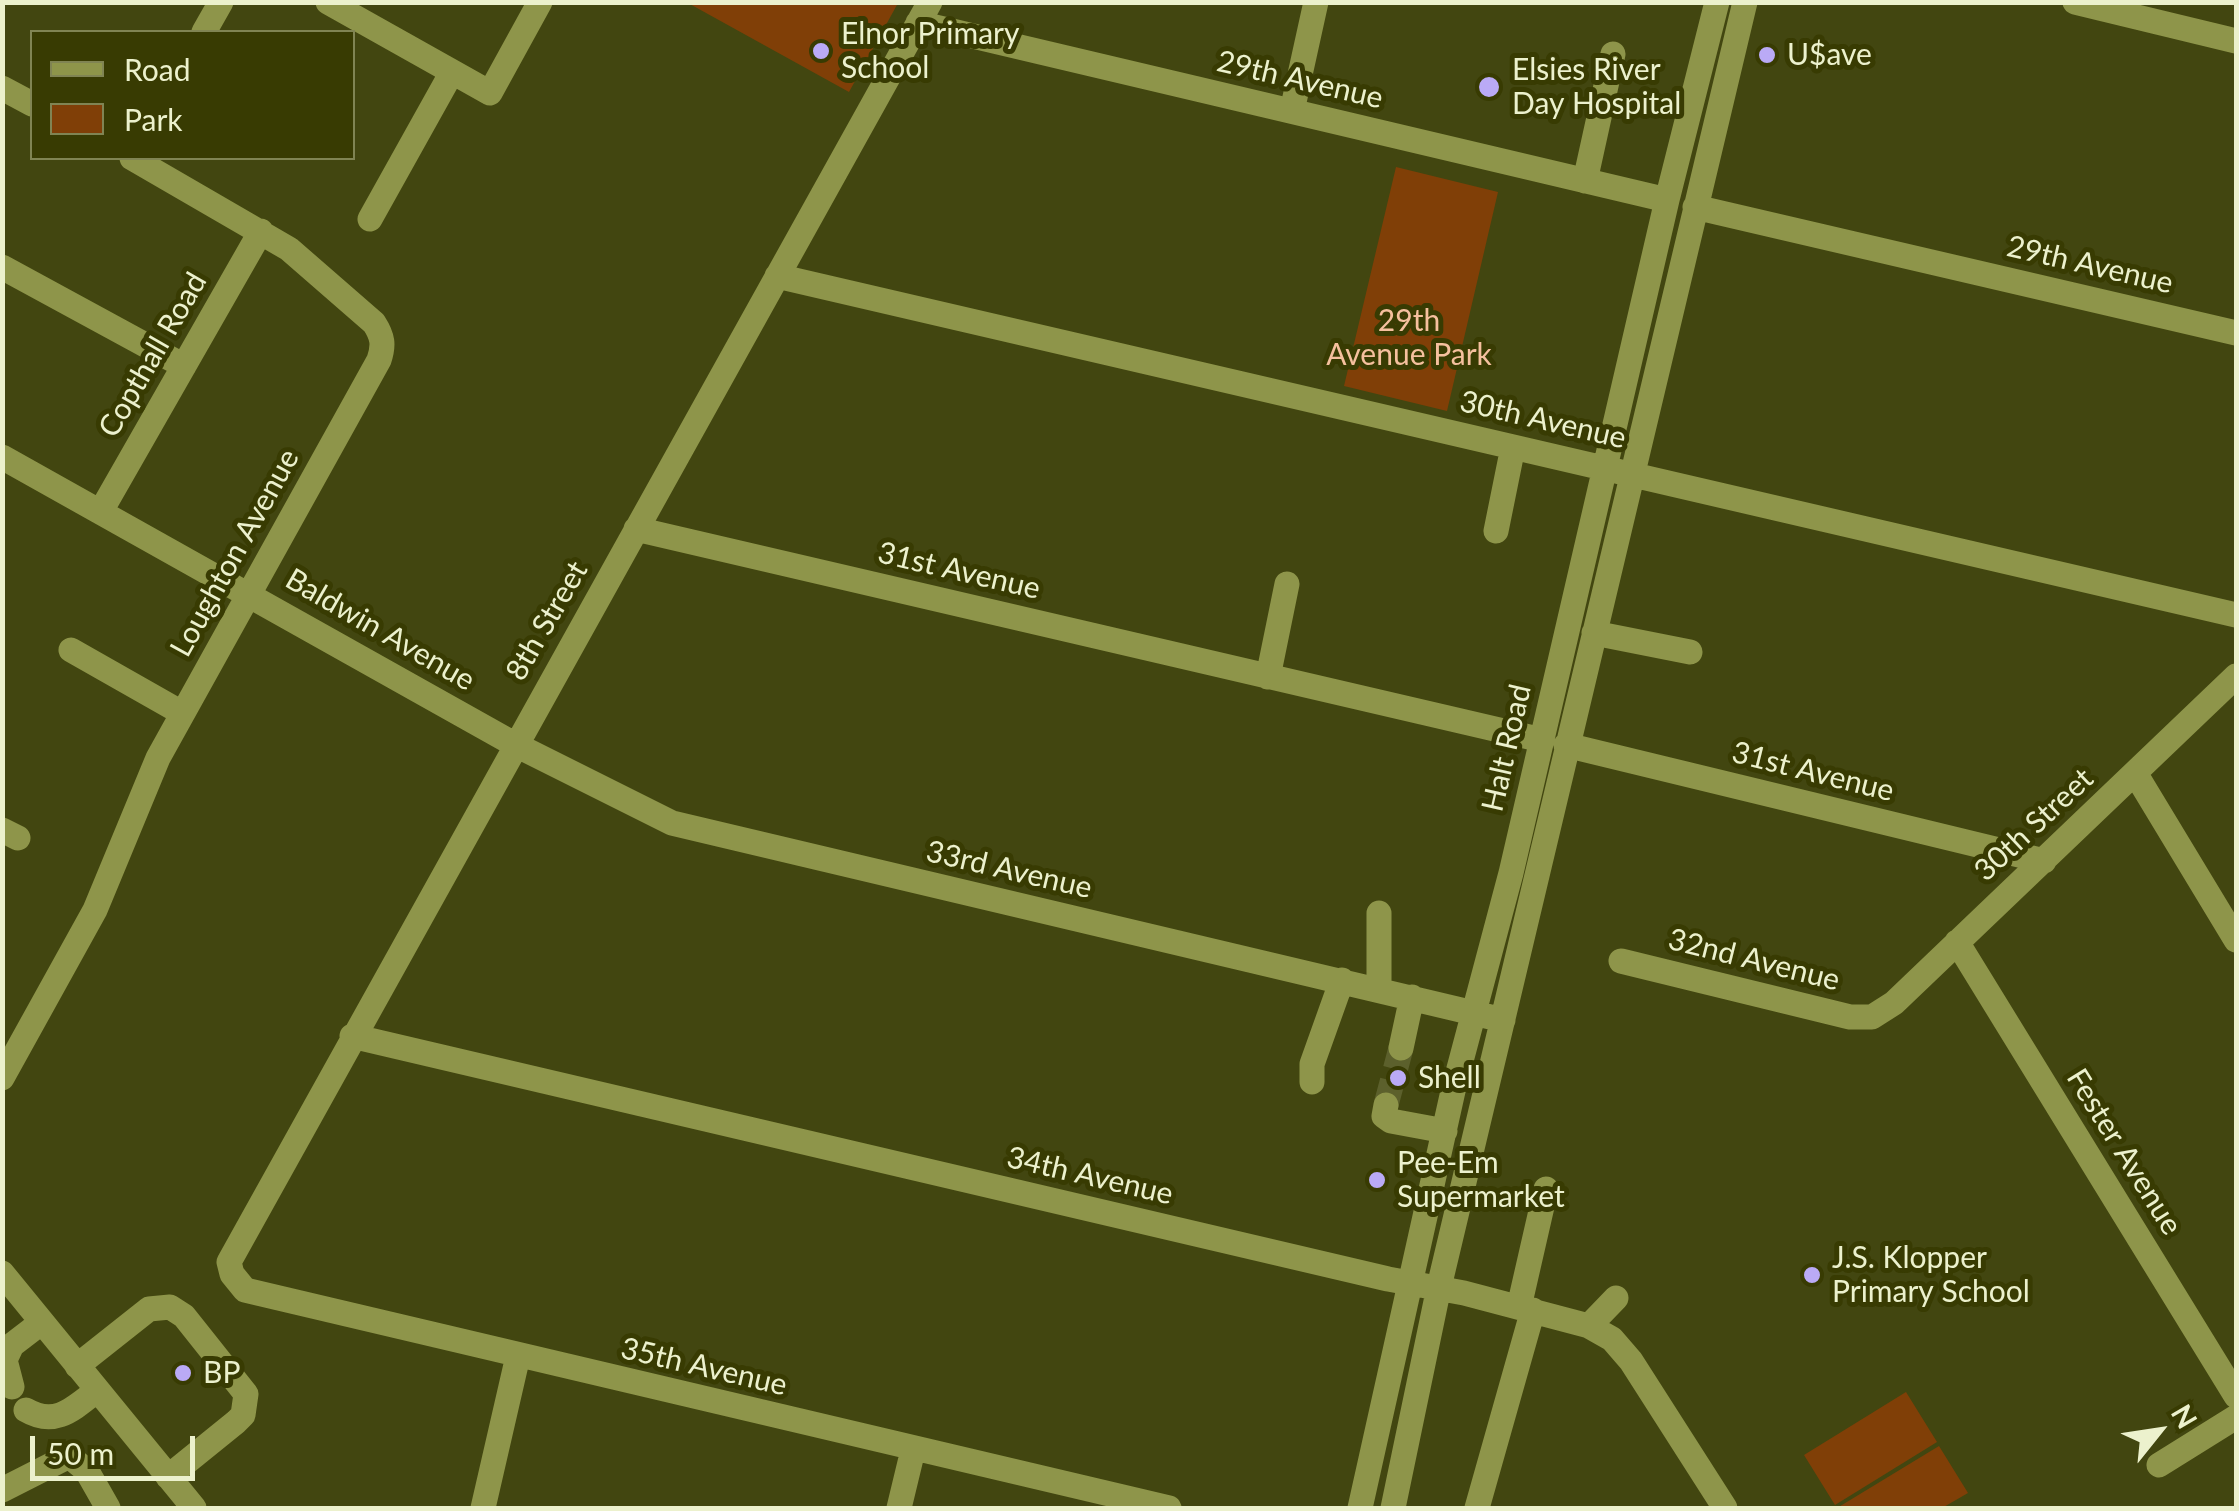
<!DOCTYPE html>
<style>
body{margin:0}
#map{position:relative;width:2239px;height:1511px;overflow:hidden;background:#424610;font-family:Lato,sans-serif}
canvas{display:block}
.frame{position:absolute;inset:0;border:5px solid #ecf1cd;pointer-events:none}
.legend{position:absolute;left:30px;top:30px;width:325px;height:130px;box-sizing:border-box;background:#383b02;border:2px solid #808453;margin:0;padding:12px 18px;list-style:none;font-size:30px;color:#ecf1cd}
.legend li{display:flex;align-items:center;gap:20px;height:50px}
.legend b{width:50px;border:2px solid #808453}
.north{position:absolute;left:2109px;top:1381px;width:100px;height:100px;-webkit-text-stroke:8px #383b02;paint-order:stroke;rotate:60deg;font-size:28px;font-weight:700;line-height:40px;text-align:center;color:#ecf1cd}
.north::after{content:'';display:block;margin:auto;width:35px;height:45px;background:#ecf1cd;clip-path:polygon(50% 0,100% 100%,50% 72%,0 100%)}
.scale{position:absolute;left:30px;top:1436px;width:165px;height:45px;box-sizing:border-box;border:5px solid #ecf1cd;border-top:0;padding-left:12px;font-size:30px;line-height:35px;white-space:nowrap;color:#ecf1cd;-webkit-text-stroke:8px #383b02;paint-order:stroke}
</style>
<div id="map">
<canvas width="2239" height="1511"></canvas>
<div class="frame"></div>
<ul class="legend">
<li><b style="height:12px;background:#8e954a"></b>Road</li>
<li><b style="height:28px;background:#803f07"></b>Park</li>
</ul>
<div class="north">N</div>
<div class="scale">50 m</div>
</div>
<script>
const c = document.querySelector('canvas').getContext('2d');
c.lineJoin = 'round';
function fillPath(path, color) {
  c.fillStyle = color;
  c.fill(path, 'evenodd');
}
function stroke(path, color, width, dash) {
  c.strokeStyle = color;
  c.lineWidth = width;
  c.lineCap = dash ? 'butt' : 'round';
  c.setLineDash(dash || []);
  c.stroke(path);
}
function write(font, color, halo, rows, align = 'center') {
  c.font = font + ' Lato,sans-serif';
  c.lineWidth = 10;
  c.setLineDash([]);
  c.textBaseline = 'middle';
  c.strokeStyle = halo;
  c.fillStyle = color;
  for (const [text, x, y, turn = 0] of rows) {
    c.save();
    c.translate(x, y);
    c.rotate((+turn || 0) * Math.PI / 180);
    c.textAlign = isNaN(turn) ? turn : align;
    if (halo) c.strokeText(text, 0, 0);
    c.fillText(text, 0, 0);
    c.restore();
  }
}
const green = new Path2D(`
 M 688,3 L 898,3 L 849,92 Z
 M 1396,167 L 1498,192 L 1447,411 L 1344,386 Z
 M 1906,1392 L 1937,1442 L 1835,1505 L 1804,1455 Z
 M 1939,1446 L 1968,1493 L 1942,1508 L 1837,1508 Z`);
const minorTunnel = new Path2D(`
 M 1386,1105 L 1401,1048`);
const minor = new Path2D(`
 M 328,2 L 490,93 L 540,2
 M 930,2 L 229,1262 L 232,1274 L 245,1290 L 1169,1508
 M 2075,2 L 2236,41
 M 918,23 L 1667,200
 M 204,32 L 221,2
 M 2,88 L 32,104
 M 1292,111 L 1316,2
 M 1585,181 L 1613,54
 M 1695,207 L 2236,333
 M 370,219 L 452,72
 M 2,267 L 184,366
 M 777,276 L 2236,615
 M 2,457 L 514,744 L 672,823 L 1503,1020
 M 101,511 L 261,231
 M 636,529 L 1542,740
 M 1496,531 L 1513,447
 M 1594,633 L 1690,652
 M 71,650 L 182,713
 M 1268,677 L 1287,584
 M 1566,745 L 2044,861
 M 2135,773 L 2236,940
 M 2,830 L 18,838
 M 1379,913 L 1379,989
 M 1957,942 L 2236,1396
 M 1621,961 L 1850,1017 L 1872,1017 L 1894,1003 L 2236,676
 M 352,1036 L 1388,1279 L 1464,1293 L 1589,1326 L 1612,1339 L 1631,1361 L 1725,1508
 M 1401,1048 L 1412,997
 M 2,1078 L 95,910 L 158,758 L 379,360 C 384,345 383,337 374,323 L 289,249 L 132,158
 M 1312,1082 L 1312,1064 L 1342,980
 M 1386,1105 L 1384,1116 L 1391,1121 L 1445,1131
 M 2,1273 L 194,1508
 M 1519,1307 L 1546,1189
 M 1589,1326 L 1616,1298
 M 77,1366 L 149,1309 L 170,1307 L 184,1316 L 246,1394 L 243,1415 L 236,1422 L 168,1477
 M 12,1387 L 5,1360 L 12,1345 L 42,1322
 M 26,1410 C 55,1427 73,1409 96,1391
 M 2159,1465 L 2236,1417
 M 2,1490 L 69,1456 L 87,1471 L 108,1508
 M 483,1508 L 518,1356
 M 899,1508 L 913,1450
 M 1360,1508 L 1453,1091 L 1511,873 L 1667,200 L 1717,2
 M 1393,1508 L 1439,1287 L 1745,2
 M 1477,1508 L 1533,1310`);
const markers = [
 [821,51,10,"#baaaf6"],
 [1767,55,10,"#baaaf6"],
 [1489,87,12,"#baaaf6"],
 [1398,1078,10,"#baaaf6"],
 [1377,1180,10,"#baaaf6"],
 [1812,1275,10,"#baaaf6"],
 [183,1373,10,"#baaaf6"]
];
const poiNames = [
 ["Elnor Primary",841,34],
 ["School",841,68],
 ["U$ave",1787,55],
 ["Elsies River",1512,70],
 ["Day Hospital",1512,104],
 ["Shell",1418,1078],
 ["Pee-Em",1397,1163],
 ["Supermarket",1397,1197],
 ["J.S. Klopper",1832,1258],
 ["Primary School",1832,1292],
 ["BP",203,1373]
];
const streetNames = [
 ["29th Avenue",1300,80,13],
 ["29th Avenue",2090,265,13],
 ["Copthall Road",153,355,-60],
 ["30th Avenue",1543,420,13],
 ["Loughton Avenue",235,553,-61],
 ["31st Avenue",959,571,13],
 ["8th Street",547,621,-60],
 ["Baldwin Avenue",380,630,30],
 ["Halt Road",1507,748,-77],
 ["31st Avenue",1813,772,14],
 ["30th Street",2034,825,-43],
 ["33rd Avenue",1009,870,13],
 ["32nd Avenue",1754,960,14],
 ["Fester Avenue",2124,1152,58],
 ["34th Avenue",1090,1176,13],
 ["35th Avenue",704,1367,13]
];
const parkNames = [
 ["29th",1409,321],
 ["Avenue Park",1409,355]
];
fillPath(green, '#803f07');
stroke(minorTunnel, '#5c602c', 25, [25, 12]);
stroke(minor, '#8e954a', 25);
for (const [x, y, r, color] of markers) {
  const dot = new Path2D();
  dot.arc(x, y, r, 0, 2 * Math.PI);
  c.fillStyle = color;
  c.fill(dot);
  stroke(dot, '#383b02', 4);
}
write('30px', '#ecf1cd', '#383b02', poiNames, 'left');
write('30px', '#ecf1cd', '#383b02', streetNames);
write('30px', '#f5c09e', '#383b02', parkNames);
</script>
